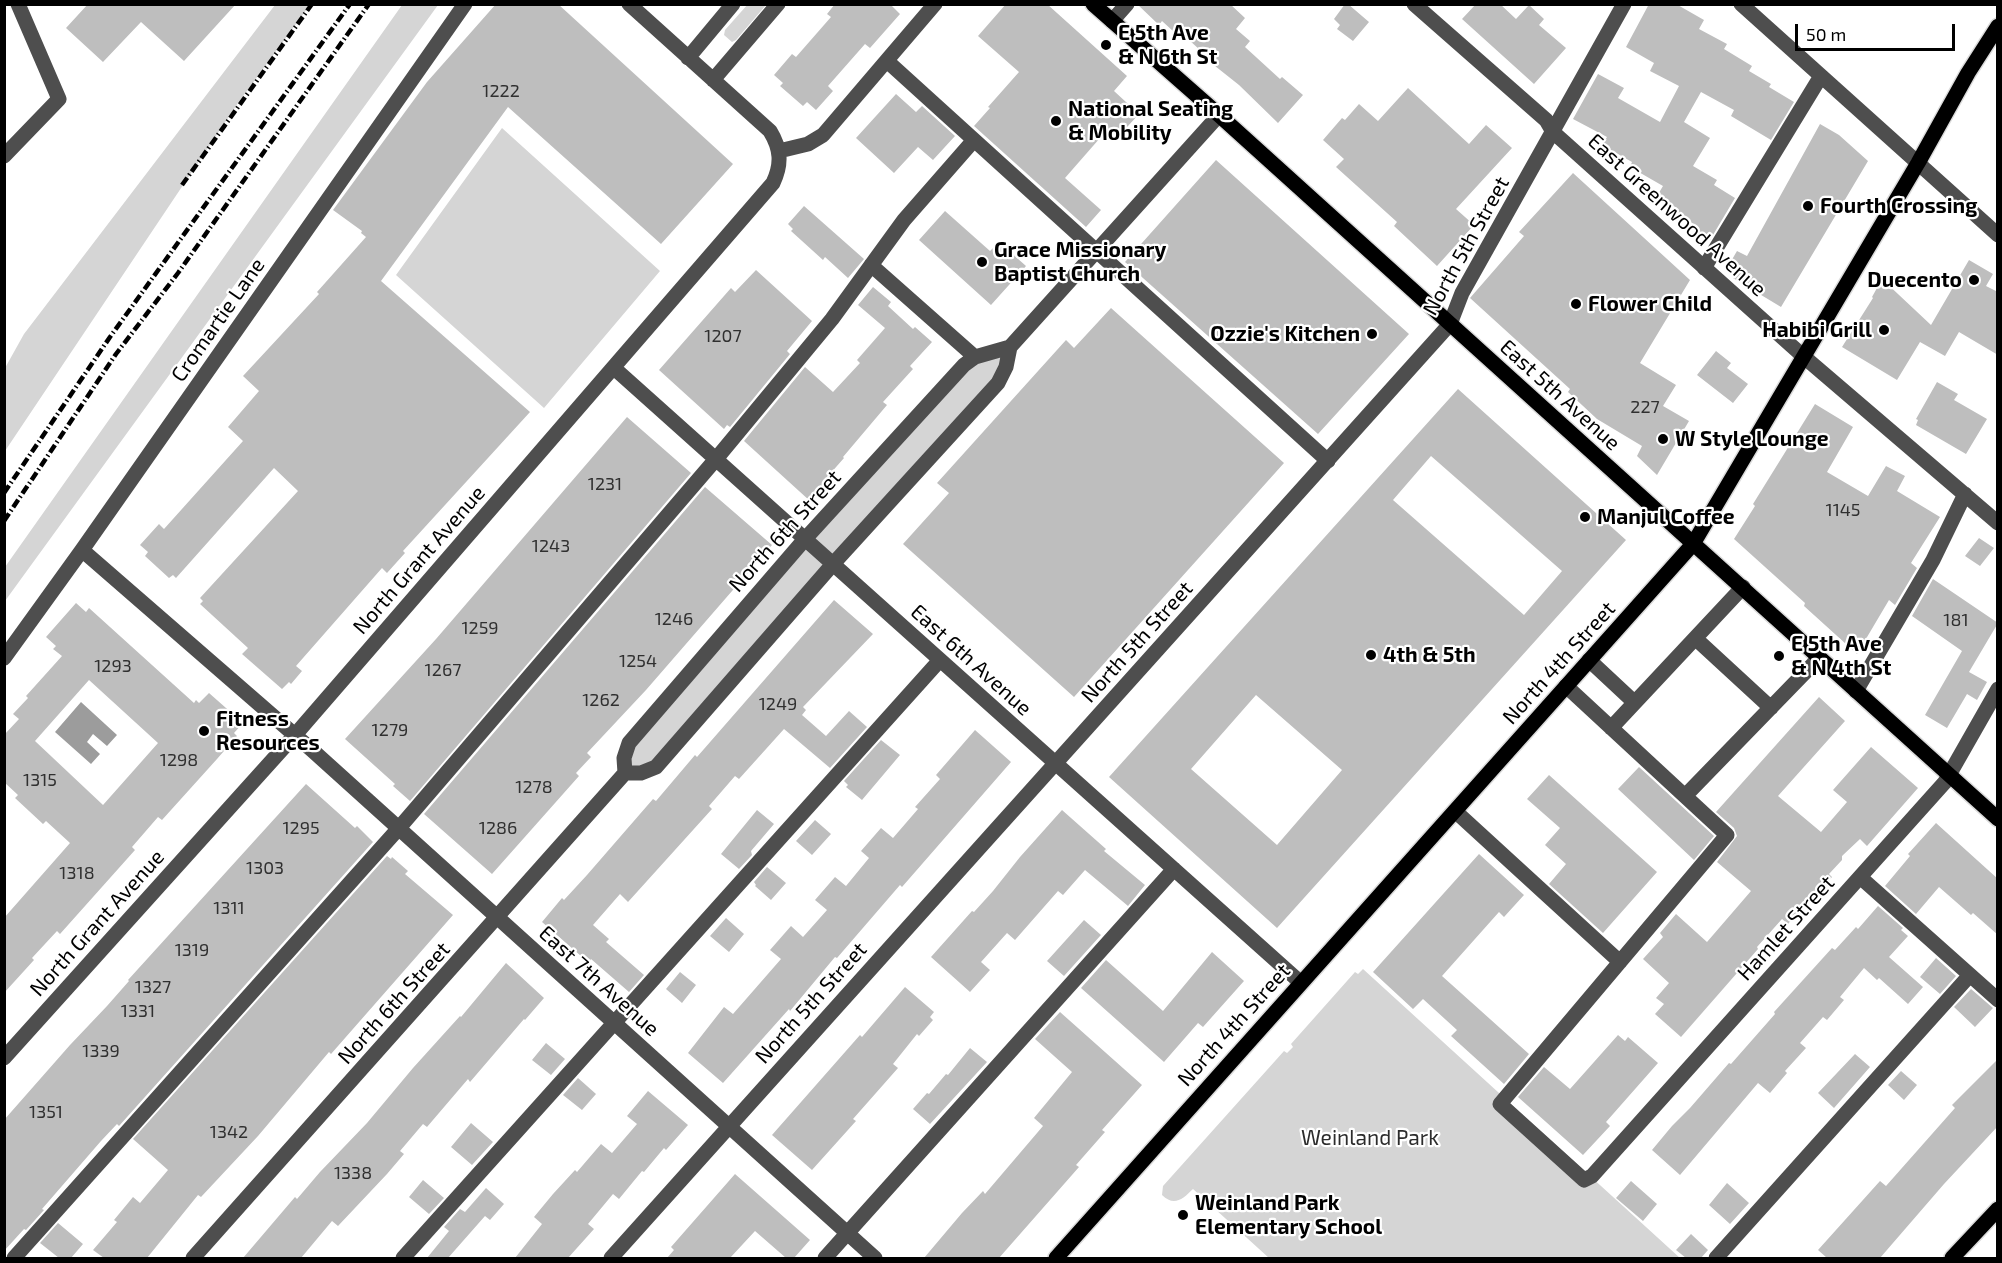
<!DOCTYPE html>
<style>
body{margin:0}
#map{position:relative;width:2002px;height:1263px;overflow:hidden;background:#fff;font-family:"Exo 2",sans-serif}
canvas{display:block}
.frame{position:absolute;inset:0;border:6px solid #000;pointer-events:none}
.scale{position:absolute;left:1795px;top:24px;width:160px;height:27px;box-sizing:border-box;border:3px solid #000;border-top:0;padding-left:8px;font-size:18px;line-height:21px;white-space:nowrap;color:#000;-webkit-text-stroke:4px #fff;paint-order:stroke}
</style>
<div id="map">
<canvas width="2002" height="1263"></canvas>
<div class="frame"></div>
<div class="scale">50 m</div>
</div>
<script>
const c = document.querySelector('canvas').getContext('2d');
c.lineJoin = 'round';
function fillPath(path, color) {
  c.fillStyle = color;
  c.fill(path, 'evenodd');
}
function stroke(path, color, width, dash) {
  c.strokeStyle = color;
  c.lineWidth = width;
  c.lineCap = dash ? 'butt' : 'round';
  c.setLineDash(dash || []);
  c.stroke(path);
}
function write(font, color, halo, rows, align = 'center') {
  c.font = font + ' "Exo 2",sans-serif';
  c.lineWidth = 4.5;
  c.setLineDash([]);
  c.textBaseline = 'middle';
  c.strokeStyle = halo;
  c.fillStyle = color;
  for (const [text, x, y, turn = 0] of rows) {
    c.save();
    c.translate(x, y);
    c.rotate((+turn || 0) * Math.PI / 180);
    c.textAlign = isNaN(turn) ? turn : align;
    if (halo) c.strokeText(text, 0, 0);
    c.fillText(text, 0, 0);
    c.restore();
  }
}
const green = new Path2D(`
 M 748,4 L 766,5 L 736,40 L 732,42 L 724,35 L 725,30 Z
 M 275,5 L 310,5 L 238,103 L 5,451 L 5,368 L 24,334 Z
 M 402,5 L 438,5 L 5,601 L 5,567 Z
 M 502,128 L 660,271 L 544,408 L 396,275 Z
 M 1010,347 L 1006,367 L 656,767 L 625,773 L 629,743 L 964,365 Z
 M 1363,969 L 1680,1258 L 1269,1258 L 1193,1189 C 1183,1199 1174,1207 1162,1195 L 1163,1186 L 1284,1051 L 1287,1053 L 1293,1047 L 1291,1044 L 1355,972 L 1358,974 Z`);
const water = new Path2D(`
 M 81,702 L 117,735 L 107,746 L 93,734 L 87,742 L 100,754 L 91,764 L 55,732 Z`);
const building = new Path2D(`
 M 88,4 L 236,4 L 184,61 L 141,22 L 103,62 L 66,28 Z
 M 496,4 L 558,4 L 733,164 L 661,244 L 508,107 L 381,281 L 530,412 L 403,551 L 405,553 L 387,573 L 382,568 L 296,666 L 302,671 L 291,684 L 289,682 L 282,689 L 242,654 L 248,648 L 200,604 L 203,601 L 200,598 L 298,491 L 274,468 L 176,578 L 173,575 L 169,578 L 145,556 L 148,552 L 140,545 L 159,524 L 164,529 L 243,441 L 228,427 L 259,391 L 243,376 L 319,294 L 317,292 L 366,237 L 361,233 L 362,231 L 333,210 L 427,82 Z
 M 835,4 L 890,4 L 900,14 L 870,48 L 865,44 L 828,86 L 833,91 L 816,110 L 807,102 L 803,106 L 780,86 L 783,83 L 774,75 L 792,54 L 796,57 L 831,17 L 827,14 Z
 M 1006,4 L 1047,4 L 1127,76 L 1114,91 L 1139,114 L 1117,138 L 1107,130 L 1065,178 L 1101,210 L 1086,227 L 974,126 L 990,108 L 988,107 L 1019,72 L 978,36 Z
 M 1137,4 L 1230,4 L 1245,18 L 1236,29 L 1250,41 L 1245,47 L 1280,79 L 1282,77 L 1303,95 L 1278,123 L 1239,85 L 1210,62 L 1212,61 L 1177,29 L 1174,32 L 1162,21 L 1159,25 Z
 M 1345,4 L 1348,4 L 1369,22 L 1353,41 L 1337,29 L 1340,25 L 1334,19 Z
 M 1476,4 L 1500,4 L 1516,19 L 1529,5 L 1544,19 L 1539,25 L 1566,48 L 1534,84 L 1462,19 Z
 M 1649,4 L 1676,4 L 1704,20 L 1699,29 L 1727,44 L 1724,49 L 1752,66 L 1749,71 L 1771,84 L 1769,87 L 1794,102 L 1771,140 L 1731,116 L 1734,110 L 1701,92 L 1684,122 L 1710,138 L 1693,166 L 1717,180 L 1714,185 L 1735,198 L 1710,240 L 1694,231 L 1697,226 L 1674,212 L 1677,208 L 1657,196 L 1663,186 L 1630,167 L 1632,162 L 1602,145 L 1607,137 L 1573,119 L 1598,74 L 1624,88 L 1618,98 L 1660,122 L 1679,86 L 1650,71 L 1654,63 L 1626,47 Z
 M 1408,88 L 1469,144 L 1486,125 L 1512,148 L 1456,209 L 1474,225 L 1437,266 L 1394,226 L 1397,222 L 1336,167 L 1344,159 L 1323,140 L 1342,118 L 1345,120 L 1359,104 L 1378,121 Z
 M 896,94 L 916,112 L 922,106 L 955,136 L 933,160 L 918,147 L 894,173 L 856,138 Z
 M 1820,124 L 1839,135 L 1868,161 L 1781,307 L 1733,278 L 1736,274 L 1727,268 L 1737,251 L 1747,256 Z
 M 1216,160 L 1409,334 L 1318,434 L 1125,262 Z
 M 1573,173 L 1690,280 L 1640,363 L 1676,385 L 1663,406 L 1689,421 L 1657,475 L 1637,456 L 1642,446 L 1597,419 L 1568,392 L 1570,389 L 1470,298 L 1524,236 L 1519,232 Z
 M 804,206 L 864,259 L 848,278 L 825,257 L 823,260 L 791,231 L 793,229 L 788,224 Z
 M 945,211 L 990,251 L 999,242 L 1026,266 L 991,305 L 919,240 Z
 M 1969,260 L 1993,274 L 1986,286 L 1998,292 L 1998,355 L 1959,332 L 1945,356 L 1920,342 L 1897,380 L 1842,347 L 1873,298 L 1872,297 L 1882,279 L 1931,325 Z
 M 756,270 L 812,321 L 787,351 L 790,354 L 730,427 L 727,425 L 724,429 L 659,370 L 731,288 L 735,292 Z
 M 873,287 L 891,302 L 888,306 L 913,329 L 915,327 L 932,342 L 910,366 L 913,369 L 883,402 L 887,405 L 843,457 L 844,458 L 822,483 L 824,485 L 810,501 L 744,441 L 805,367 L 833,392 L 860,363 L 857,360 L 885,328 L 858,305 Z
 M 1111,308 L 1284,463 L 1074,697 L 903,544 L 949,493 L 937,483 L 1066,340 L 1074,348 Z
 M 1716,351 L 1731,363 L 1727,368 L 1748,384 L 1733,403 L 1697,375 Z
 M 1937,382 L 1958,394 L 1954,400 L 1987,419 L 1966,454 L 1916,425 L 1918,420 L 1916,419 Z
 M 1458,389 L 1626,540 L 1277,928 L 1109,777 ZM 1431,456 L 1562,571 L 1524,615 L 1393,500 ZM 1256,695 L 1342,770 L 1277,845 L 1191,769 Z
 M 1815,404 L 1853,427 L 1827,472 L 1868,496 L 1886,466 L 1905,476 L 1897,491 L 1940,517 L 1911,563 L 1917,568 L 1895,605 L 1889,600 L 1857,654 L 1804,606 L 1805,603 L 1734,539 L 1755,506 L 1753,504 Z
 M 627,417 L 691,473 L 410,801 L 393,786 L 395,784 L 345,739 L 436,639 Z
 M 705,487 L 772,545 L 646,690 L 587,753 L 591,757 L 576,773 L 579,776 L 492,874 L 424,814 Z
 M 1979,538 L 1994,548 L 1980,566 L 1965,556 Z
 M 1933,579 L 1998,623 L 1969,672 L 1987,682 L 1977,700 L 1967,694 L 1947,728 L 1925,715 L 1962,651 L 1912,616 Z
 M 834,600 L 873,634 L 803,707 L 806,710 L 802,715 L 826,736 L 849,711 L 867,727 L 830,768 L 784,729 L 739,779 L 735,776 L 709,806 L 712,809 L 628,902 L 620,894 L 593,925 L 609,939 L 606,942 L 644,975 L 629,992 L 591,959 L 589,963 L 542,922 L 562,898 L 564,900 L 587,875 L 653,799 L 656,801 L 695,755 L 697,757 Z
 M 76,603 L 86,612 L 89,608 L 194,703 L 196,700 L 199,703 L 209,693 L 243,723 L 234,733 L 237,736 L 217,759 L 162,820 L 158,817 L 132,847 L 135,850 L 60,934 L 57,931 L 32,958 L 34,960 L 4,993 L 4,918 L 70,843 L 46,821 L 43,824 L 15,798 L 18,795 L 4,782 L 4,735 L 19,719 L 13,714 L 28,698 L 26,696 L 62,656 L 53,649 L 56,646 L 46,637 ZM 89,680 L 158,743 L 103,805 L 35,741 Z
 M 1819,697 L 1845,721 L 1778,796 L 1821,832 L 1847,802 L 1833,790 L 1871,747 L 1918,788 L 1867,846 L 1860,839 L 1842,856 L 1842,860 L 1829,874 L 1832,877 L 1820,891 L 1818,889 L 1788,924 L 1782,919 L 1757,947 L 1758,949 L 1681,1037 L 1655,1014 L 1664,1004 L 1656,998 L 1669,983 L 1643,959 L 1663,937 L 1660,933 L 1676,914 L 1707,942 L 1751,891 L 1717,862 L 1737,836 L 1734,828 L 1716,812 Z
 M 975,730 L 1011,762 L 902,887 L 900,885 L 837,958 L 835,957 L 790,1011 L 789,1009 L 723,1083 L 688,1053 L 724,1007 L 733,1014 L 781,959 L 770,950 L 791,926 L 803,937 L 827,910 L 815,900 L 835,877 L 846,886 L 869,858 L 861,851 L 881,828 L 893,838 L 918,809 L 915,807 L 940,779 L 936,775 Z
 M 881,740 L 900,755 L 862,800 L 846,787 L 848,785 L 844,781 Z
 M 1639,767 L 1714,836 L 1694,860 L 1618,789 Z
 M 1549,775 L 1657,872 L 1603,933 L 1549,884 L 1566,864 L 1545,845 L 1560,828 L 1527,799 Z
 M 306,784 L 355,828 L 357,826 L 373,842 L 119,1126 L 117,1124 L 101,1141 L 42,1209 L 44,1210 L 26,1230 L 24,1229 L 4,1251 L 4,1120 L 70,1045 L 107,1006 L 129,981 L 128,980 Z
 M 757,810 L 774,824 L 751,851 L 752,855 L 739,869 L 721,854 Z
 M 1062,810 L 1106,849 L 1104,851 L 1145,885 L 1128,906 L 1085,870 L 1063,895 L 1058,891 L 1015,940 L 1007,933 L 981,962 L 990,970 L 970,992 L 931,957 L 972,911 L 974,912 L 993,891 L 1020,857 Z
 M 815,820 L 831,834 L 812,855 L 796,841 Z
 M 1936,823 L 1998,879 L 1998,935 L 1973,913 L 1971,915 L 1939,887 L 1916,914 L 1885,886 L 1910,856 L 1908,854 Z
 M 1479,854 L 1524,895 L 1504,917 L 1499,912 L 1442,976 L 1529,1054 L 1504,1084 L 1451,1036 L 1457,1030 L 1423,999 L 1413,1009 L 1373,972 Z
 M 387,856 L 391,859 L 392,857 L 408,871 L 405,874 L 453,915 L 331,1054 L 329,1052 L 258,1136 L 201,1197 L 198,1195 L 147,1258 L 104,1258 L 93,1250 L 117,1222 L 114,1220 L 133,1197 L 140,1203 L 168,1170 L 133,1139 Z
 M 767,867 L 786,883 L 771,900 L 755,886 L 756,885 L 754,882 Z
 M 1878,906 L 1903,928 L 1901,930 L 1908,936 L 1889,957 L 1923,987 L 1908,1004 L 1879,978 L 1877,980 L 1864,968 L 1840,997 L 1844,1000 L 1827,1020 L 1823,1017 L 1800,1043 L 1806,1048 L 1785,1071 L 1787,1073 L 1770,1093 L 1758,1083 L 1680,1175 L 1652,1150 L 1672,1126 L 1690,1108 L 1729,1063 L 1731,1064 L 1775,1014 L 1774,1012 L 1832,948 L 1835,950 L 1856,927 L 1858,929 Z
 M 726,918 L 744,934 L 729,952 L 710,936 Z
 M 1084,920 L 1101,935 L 1064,976 L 1047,961 Z
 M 1212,952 L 1244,981 L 1203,1027 L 1198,1023 L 1164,1062 L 1081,988 L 1106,960 L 1163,1011 Z
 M 1936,958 L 1956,976 L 1940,994 L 1920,977 Z
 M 506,963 L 544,998 L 525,1020 L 524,1019 L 470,1082 L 468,1079 L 427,1127 L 423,1124 L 400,1151 L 404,1154 L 387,1174 L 338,1226 L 332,1221 L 301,1258 L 243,1258 L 295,1197 L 297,1199 L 320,1172 L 367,1123 L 413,1068 L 460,1016 L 461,1017 Z
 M 680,972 L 696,985 L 682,1003 L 666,989 Z
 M 905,987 L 934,1012 L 930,1017 L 933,1020 L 919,1036 L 917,1034 L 893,1064 L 898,1068 L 853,1119 L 856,1121 L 812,1170 L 772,1135 L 860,1035 L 862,1037 Z
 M 1971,989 L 1993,1008 L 1975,1027 L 1954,1007 Z
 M 1060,1012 L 1142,1085 L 1102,1130 L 1105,1132 L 1076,1165 L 1079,1167 L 999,1258 L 924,1258 L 962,1213 L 983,1191 L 985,1194 L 1043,1126 L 1034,1118 L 1072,1072 L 1035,1039 Z
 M 1618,1035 L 1625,1041 L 1628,1037 L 1658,1063 L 1606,1122 L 1610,1126 L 1583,1155 L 1518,1097 L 1544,1067 L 1570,1089 Z
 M 546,1043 L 565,1059 L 551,1075 L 532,1060 Z
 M 970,1048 L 987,1062 L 930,1124 L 913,1109 L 927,1093 L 929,1094 L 946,1074 L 948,1075 Z
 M 1855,1054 L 1870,1067 L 1834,1108 L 1818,1093 Z
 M 1998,1059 L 1998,1126 L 1944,1184 L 1880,1258 L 1827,1258 L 1818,1250 L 1880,1181 L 1886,1186 L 1955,1108 L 1952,1105 Z
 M 1901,1071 L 1917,1085 L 1904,1100 L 1888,1085 Z
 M 578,1078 L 596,1094 L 582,1110 L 563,1095 Z
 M 648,1091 L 688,1125 L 666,1150 L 664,1148 L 644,1172 L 642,1171 L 619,1199 L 613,1194 L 588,1224 L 594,1229 L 568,1258 L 515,1258 L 542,1224 L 534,1217 L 553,1194 L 575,1170 L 577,1172 L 601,1144 L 612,1153 L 637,1124 L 627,1116 Z
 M 471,1123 L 493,1142 L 472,1165 L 451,1147 Z
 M 735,1174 L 810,1240 L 794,1258 L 786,1258 L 755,1231 L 730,1258 L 667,1258 L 674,1250 L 671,1247 Z
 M 423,1180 L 444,1198 L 429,1214 L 409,1197 Z
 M 1631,1181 L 1657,1204 L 1643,1221 L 1616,1198 Z
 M 1727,1183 L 1749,1203 L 1730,1224 L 1709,1205 Z
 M 486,1188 L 504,1204 L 490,1220 L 485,1216 L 448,1258 L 427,1258 L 449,1231 L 444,1227 L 460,1209 L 465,1212 Z
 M 58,1223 L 83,1244 L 71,1258 L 59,1258 L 40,1243 Z
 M 1691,1234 L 1708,1250 L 1701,1258 L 1686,1258 L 1676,1250 Z`);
const minor = new Path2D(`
 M 1414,4 L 1546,120 L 1553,132 L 1803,356 L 1998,523
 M 1741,4 L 1998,235
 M 1112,21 L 1127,4
 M 688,58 L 733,4
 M 887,61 L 1328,461
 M 713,80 L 778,4
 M 779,151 L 808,144 L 823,135 L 935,4
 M 4,156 L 59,99 L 18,4
 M 871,265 L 975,357
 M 1704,268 L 1821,76
 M 614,368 L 1300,982
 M 82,550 L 312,750 L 875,1258
 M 1695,638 L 1771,708
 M 4,658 L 82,550 L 465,4
 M 1589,660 L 1634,702
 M 1566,686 L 1727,835 L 1500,1104 L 1584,1180 L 1592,1176 L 1945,782 L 1998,689
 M 1856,691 L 1933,560 L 1965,494
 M 1611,728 L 1743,587
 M 625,773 L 641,773 L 656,767 L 833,564 L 998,383 L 1006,367 L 1010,347 L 1219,115
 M 1685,796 L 1819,658
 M 1455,811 L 1620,962
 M 1860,877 L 1998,1000
 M 4,1058 L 295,735 L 773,183 C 782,164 781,149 770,131 L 629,4
 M 14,1258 L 399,828 L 716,459 L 832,319 L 904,220 L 974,140
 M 193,1258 L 625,773 L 624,758 L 629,743 L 805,539 L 964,365 L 975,357 L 1010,347
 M 403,1258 L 940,660
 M 611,1258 L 1450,324 L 1462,293 L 1624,4
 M 825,1258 L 1174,869
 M 1716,1258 L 1970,975`);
const major = new Path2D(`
 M 1093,4 L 1219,115 L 1998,819
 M 1056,1258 L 1693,544 L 1918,163 L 1968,73 L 1998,26
 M 1952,1258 L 1998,1209`);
const rail = new Path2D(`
 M 182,185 L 312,4
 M 4,493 L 110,337 L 350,4
 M 4,521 L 116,354 L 178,273 L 369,4`);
const markers = [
 [1106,45,6,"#000"],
 [1056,121,6,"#000"],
 [1808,206,6,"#000"],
 [982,262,6,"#000"],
 [1974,280,6,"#000"],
 [1576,304,6,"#000"],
 [1884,330,6,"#000"],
 [1372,334,6,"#000"],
 [1663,439,6,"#000"],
 [1585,517,6,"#000"],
 [1371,655,6,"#000"],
 [1779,656,6,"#000"],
 [204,731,6,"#000"],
 [1183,1215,6,"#000"]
];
const numberNames = [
 ["1222",501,91],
 ["1207",723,336],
 ["227",1645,407],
 ["1231",605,484],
 ["1145",1843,510],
 ["1243",551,546],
 ["1246",674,619],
 ["181",1956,620],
 ["1259",480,628],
 ["1254",638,661],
 ["1293",113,666],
 ["1267",443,670],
 ["1262",601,700],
 ["1249",778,704],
 ["1279",390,730],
 ["1298",179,760],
 ["1315",40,780],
 ["1278",534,787],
 ["1295",301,828],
 ["1286",498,828],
 ["1303",265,868],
 ["1318",77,873],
 ["1311",229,908],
 ["1319",192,950],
 ["1327",153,987],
 ["1331",138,1011],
 ["1339",101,1051],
 ["1351",46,1112],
 ["1342",229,1132],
 ["1338",353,1173]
];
const poiNames = [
 ["E 5th Ave",1118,33],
 ["& N 6th St",1118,57],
 ["National Seating",1068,109],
 ["& Mobility",1068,133],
 ["Fourth Crossing",1820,206],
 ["Grace Missionary",994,250],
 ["Baptist Church",994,274],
 ["Duecento",1962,280,"right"],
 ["Flower Child",1588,304],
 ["Habibi Grill",1872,330,"right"],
 ["Ozzie's Kitchen",1360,334,"right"],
 ["W Style Lounge",1675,439],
 ["Manjul Coffee",1597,517],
 ["E 5th Ave",1791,644],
 ["& N 4th St",1791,668],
 ["4th & 5th",1383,655],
 ["Fitness",216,719],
 ["Resources",216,743],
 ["Weinland Park",1195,1203],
 ["Elementary School",1195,1227]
];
const streetNames = [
 ["East Greenwood Avenue",1677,215,42],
 ["North 5th Street",1466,246,-61],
 ["Cromartie Lane",218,320,-55],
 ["East 5th Avenue",1560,395,42],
 ["North 6th Street",785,531,-48],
 ["North Grant Avenue",419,560,-49],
 ["North 5th Street",1137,642,-48],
 ["East 6th Avenue",971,660,42],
 ["North 4th Street",1559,663,-48],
 ["North Grant Avenue",97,923,-48],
 ["Hamlet Street",1786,928,-48],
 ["East 7th Avenue",599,981,42],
 ["North 6th Street",394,1003,-48],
 ["North 5th Street",811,1003,-48],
 ["North 4th Street",1234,1025,-48]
];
const parkNames = [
 ["Weinland Park",1370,1138]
];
fillPath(green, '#d5d5d5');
fillPath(water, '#9c9c9c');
fillPath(building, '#bebebe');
stroke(major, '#dbdbdb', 18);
stroke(minor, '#4e4e4e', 15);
stroke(major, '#000', 15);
stroke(rail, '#000', 4.5, [9, 3, 1.5, 3]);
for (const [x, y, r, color] of markers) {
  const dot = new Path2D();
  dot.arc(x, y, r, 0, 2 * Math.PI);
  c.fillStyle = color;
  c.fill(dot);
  stroke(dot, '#fff', 2);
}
write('18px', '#303030', null, numberNames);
write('bold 21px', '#000', '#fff', poiNames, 'left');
write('21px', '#000', '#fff', streetNames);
write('21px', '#2c2c2c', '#fff', parkNames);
</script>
